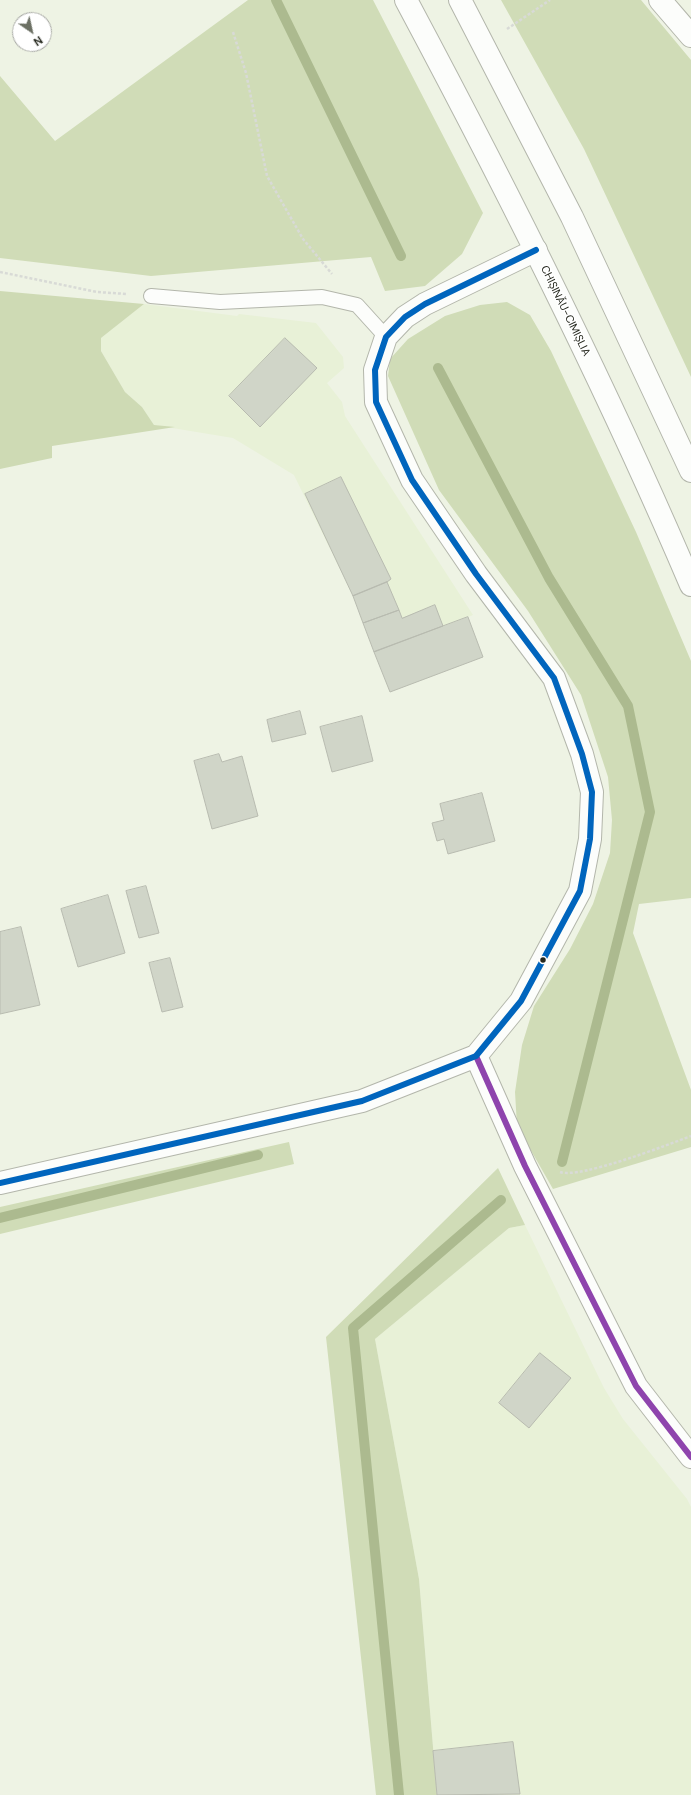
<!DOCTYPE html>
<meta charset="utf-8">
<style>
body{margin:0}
#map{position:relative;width:691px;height:1795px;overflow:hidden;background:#eef3e4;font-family:"DM Sans",sans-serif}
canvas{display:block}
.north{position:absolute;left:12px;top:12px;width:40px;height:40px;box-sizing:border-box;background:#fff;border:1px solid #a8a9a5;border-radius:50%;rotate:146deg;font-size:11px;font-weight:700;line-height:16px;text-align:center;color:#26291f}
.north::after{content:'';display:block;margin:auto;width:14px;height:18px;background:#6c7064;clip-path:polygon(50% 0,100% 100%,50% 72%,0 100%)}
</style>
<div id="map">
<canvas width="691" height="1795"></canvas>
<div class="north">N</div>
</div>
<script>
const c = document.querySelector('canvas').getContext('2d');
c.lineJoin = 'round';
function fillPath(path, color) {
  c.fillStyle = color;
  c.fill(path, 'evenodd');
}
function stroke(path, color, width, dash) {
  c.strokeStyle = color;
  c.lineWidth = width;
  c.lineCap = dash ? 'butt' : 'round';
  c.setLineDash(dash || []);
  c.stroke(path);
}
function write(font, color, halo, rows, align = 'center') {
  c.font = font + ' "DM Sans",sans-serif';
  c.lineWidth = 3;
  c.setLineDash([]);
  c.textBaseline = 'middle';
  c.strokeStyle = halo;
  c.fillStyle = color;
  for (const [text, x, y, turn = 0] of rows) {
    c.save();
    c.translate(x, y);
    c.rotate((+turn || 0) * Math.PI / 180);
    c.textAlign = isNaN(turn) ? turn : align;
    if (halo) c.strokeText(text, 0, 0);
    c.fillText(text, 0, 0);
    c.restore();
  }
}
const built = new Path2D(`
 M 144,304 L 237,316 L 239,314 L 316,323 L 343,357 L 344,368 L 327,383 L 342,402 L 345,416 L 473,615 L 468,617 L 483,657 L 390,692 L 353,596 L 294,475 L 233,438 L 154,425 L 142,407 L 125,392 L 101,351 L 101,338 Z
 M 525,1225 L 604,1388 L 623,1419 L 687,1499 L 691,1507 L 691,1795 L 437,1795 L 419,1579 L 375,1339 L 509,1228 Z`);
const green = new Path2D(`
 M 248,0 L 373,0 L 483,213 L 462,254 L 425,286 L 385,291 L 371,257 L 151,276 L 0,258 L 0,76 L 55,141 Z
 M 501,0 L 641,0 L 691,60 L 691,377 L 584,149 Z
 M 507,302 L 530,315 L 551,351 L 636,532 L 691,661 L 691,898 L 639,904 L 633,933 L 691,1090 L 691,1147 L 553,1189 L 517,1126 L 515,1092 L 522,1045 L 534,1006 L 570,949 L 593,904 L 610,853 L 612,820 L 608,777 L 581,695 L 528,611 L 439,490 L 388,376 L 390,359 L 408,339 L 445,316 L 480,305 Z
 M 289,1142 L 294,1164 L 0,1234 L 0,1207 Z
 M 498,1168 L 525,1225 L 509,1228 L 375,1339 L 419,1579 L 437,1795 L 376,1795 L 326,1337 Z`);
const forest = new Path2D(`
 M 0,291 L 144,304 L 101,338 L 101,351 L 125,392 L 142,407 L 154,425 L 175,427 L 52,446 L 52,458 L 0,469 Z`);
const stream = new Path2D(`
 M 276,0 L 401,256
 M 438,368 L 549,578 L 628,706 L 650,812 L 562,1162
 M 0,1218 L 258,1155
 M 399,1795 L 353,1328 L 501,1200`);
const building = new Path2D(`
 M 285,338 L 317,368 L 260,427 L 229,396 Z
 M 341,477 L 391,579 L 387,582 L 353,596 L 305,494 Z
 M 387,582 L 399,610 L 363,623 L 353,596 Z
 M 435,605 L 443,626 L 374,652 L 363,623 L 399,610 L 402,618 Z
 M 468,617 L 483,657 L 390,692 L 374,652 Z
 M 300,711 L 306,734 L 272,742 L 267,720 Z
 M 362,716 L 373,761 L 332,772 L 320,727 Z
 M 219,754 L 222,762 L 242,756 L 258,816 L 212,829 L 194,761 Z
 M 482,793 L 495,841 L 448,854 L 444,839 L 437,841 L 432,823 L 444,820 L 440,804 Z
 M 146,886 L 159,933 L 139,938 L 126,891 Z
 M 108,895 L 125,953 L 78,967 L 61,909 Z
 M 21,927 L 40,1005 L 0,1014 L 0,932 Z
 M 170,958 L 183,1007 L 162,1012 L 149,963 Z
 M 540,1353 L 571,1378 L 529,1428 L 499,1403 Z
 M 513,1742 L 520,1794 L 437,1795 L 433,1751 Z`);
const path = new Path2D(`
 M 507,29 L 550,0
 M 233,32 L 246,73 L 267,176 L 303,239 L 332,274
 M 0,272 L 97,292 L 127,294
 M 560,1172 C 580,1179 667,1145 691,1136`);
const lane = new Path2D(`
 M 151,296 L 220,302 L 322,297 L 357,305 L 386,337`);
const street = new Path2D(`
 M 660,0 L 691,36
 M 476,1056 L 525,1166 L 636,1386 L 691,1457
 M 0,1183 L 362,1101 L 476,1056 L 521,1001 L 580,891 L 590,839 L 592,792 L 582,754 L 554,678 L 476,574 L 412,480 L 376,402 L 375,370 L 386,337 L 405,317 L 425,304 L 536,250`);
const highway = new Path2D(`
 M 406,0 C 508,191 606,385 691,585
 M 460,0 L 572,217 L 691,471`);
const bus1 = new Path2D(`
 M 476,1056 L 525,1166 L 636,1386 L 691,1457`);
const bus2 = new Path2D(`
 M 0,1183 L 362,1101 L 476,1056 L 521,1001 L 580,891 L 590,839 L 592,792 L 582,754 L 554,678 L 476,574 L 412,480 L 376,402 L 375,370 L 386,337 L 405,317 L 425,304 L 536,250`);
const markers = [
 [543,960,3.5,"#26291f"]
];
const streetNames = [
 ["CHIȘINĂU-CIMIȘLIA",565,311,64]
];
fillPath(built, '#e8f1d7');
fillPath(green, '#d0dcb7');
fillPath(forest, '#cedab4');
stroke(stream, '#acba8f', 10);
fillPath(building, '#d0d5c8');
stroke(building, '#b8bbb0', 1);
stroke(lane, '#b3b6ab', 16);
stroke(street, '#b3b6ab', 24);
stroke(highway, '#b3b6ab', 24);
stroke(path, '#d8dad6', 2.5, [3, 2]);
stroke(lane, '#fcfdfb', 14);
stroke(street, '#fcfdfb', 22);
stroke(highway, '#fcfdfb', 22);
stroke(bus1, '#8e44ad', 6);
stroke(bus2, '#0065bd', 6);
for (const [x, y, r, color] of markers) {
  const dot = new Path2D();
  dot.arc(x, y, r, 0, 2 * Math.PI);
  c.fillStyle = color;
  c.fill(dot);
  stroke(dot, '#fff', 1.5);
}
write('11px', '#26291f', '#fff', streetNames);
</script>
